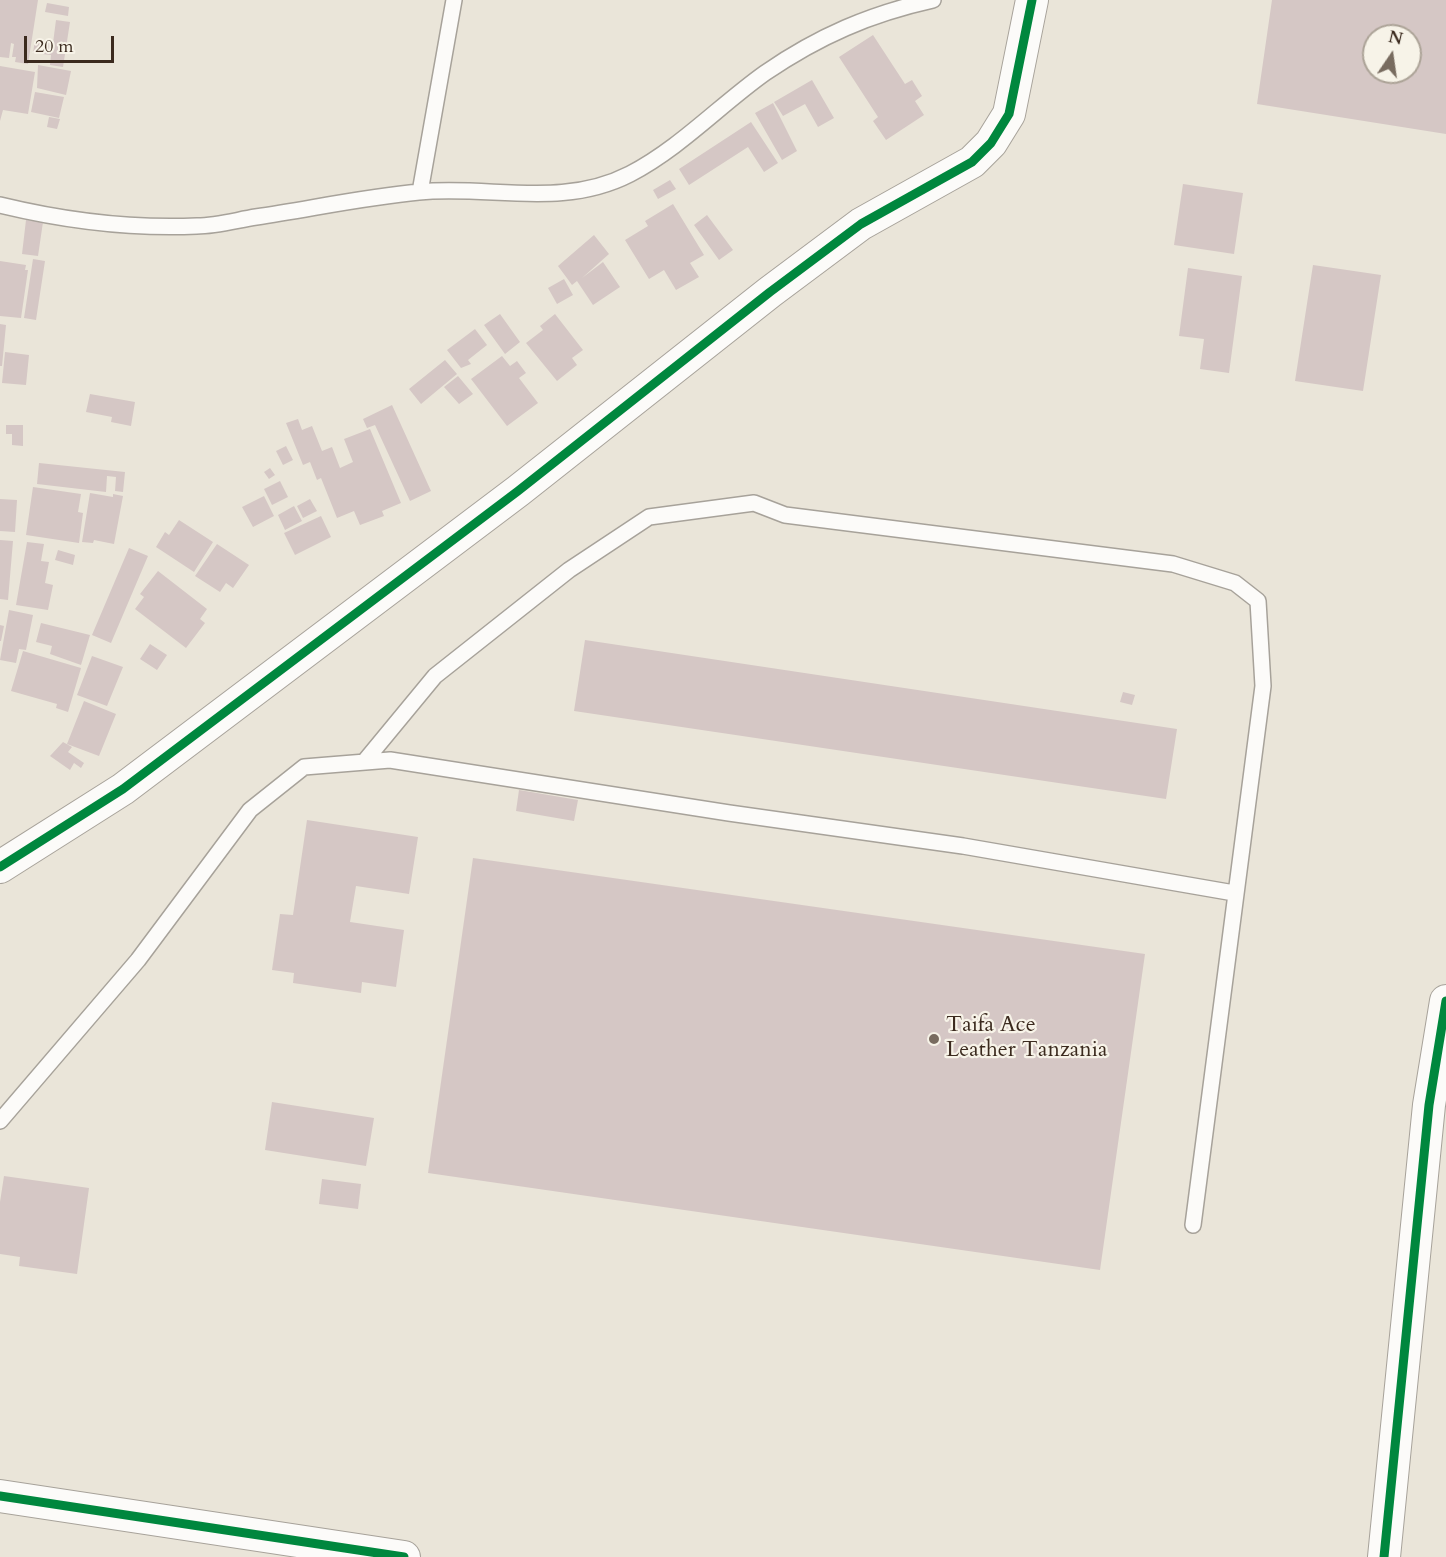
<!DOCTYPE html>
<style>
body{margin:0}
#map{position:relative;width:1446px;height:1557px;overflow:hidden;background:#eae5d9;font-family:Cardo,serif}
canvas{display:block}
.north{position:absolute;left:1362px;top:24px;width:60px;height:60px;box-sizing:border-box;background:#f7f3e8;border:2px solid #aca397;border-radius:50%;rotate:13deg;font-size:16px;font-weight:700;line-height:24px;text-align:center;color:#3b2a1e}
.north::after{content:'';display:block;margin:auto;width:21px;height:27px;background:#786b5f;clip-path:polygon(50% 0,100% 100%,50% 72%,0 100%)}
.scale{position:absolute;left:24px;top:36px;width:90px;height:27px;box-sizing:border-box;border:3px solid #3b2a1e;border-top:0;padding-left:8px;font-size:18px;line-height:21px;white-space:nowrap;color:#3b2a1e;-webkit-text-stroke:4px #f7f3e8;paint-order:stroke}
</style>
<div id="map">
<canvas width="1446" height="1557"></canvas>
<div class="north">N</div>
<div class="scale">20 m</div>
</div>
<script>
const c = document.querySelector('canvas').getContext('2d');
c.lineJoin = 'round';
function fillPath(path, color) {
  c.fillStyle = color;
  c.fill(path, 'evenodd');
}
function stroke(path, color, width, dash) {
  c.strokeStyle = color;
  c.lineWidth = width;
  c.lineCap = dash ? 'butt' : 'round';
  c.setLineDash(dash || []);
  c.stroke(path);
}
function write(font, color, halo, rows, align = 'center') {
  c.font = font + ' Cardo,serif';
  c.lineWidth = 4.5;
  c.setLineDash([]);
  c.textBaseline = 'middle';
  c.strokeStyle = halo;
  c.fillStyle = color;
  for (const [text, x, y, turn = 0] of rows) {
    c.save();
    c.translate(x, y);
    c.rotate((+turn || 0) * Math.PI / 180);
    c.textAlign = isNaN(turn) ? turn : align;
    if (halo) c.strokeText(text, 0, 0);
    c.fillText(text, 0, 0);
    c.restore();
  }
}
const building = new Path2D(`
 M 0,0 L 38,0 L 28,64 L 15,62 L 16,57 L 12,57 L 14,44 L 11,43 L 9,58 L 0,57 Z
 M 1272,0 L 1446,0 L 1446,134 L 1257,104 ZM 1374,36 L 1410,36 L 1410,72 L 1374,72 Z
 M 47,3 L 69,7 L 68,16 L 45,12 Z
 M 56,20 L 70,22 L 63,67 L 50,65 L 51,55 L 33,53 L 35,40 L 53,43 Z
 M 873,35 L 905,84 L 912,80 L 922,96 L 915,101 L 924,115 L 886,140 L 873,121 L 878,117 L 839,57 Z
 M 38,65 L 71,71 L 66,95 L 37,88 Z
 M 0,66 L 35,72 L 28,114 L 3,110 L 0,121 Z
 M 812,80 L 834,118 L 818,127 L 805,104 L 783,116 L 774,102 Z
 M 35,92 L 64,97 L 59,118 L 31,112 Z
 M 773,103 L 797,151 L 782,160 L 755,113 Z
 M 49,117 L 60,119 L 57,129 L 47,127 Z
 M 751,122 L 778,163 L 764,172 L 748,147 L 689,185 L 679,169 Z
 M 670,180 L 676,189 L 658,199 L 653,190 Z
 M 1183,184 L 1243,193 L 1234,254 L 1174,245 Z
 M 673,204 L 704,255 L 690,263 L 699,277 L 676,290 L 664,270 L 649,279 L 625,240 L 648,226 L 645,221 Z
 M 707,215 L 733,250 L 719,260 L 694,225 Z
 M 26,220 L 43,222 L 38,256 L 22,254 Z
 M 594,235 L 609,254 L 582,278 L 603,262 L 620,287 L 593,305 L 577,281 L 572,285 L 558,266 Z
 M 33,259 L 45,261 L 36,320 L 24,318 Z
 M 0,261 L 26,265 L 25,270 L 28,270 L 21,318 L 0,316 Z
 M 1313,265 L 1381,275 L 1363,391 L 1295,381 Z
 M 1188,268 L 1242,276 L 1229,373 L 1200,369 L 1204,339 L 1179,336 Z
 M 564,279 L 573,295 L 557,304 L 548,288 Z
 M 500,314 L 520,342 L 505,354 L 484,325 Z
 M 555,314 L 583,350 L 572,358 L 577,365 L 557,381 L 526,343 L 543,330 L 540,326 Z
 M 0,324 L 6,325 L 2,366 L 0,366 Z
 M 475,329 L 487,345 L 468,360 L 471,364 L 461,368 L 447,350 Z
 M 5,352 L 29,355 L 26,385 L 2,383 Z
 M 502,356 L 510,366 L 517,361 L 526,373 L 519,378 L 538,403 L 507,426 L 471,379 Z
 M 445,360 L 457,374 L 421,404 L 409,389 Z
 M 458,376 L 473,394 L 459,404 L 444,387 Z
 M 90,394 L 135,402 L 131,426 L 111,422 L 112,417 L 86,412 Z
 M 392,405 L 431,491 L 410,501 L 375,425 L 367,428 L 363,419 Z
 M 298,419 L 302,430 L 312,426 L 322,451 L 332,447 L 340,468 L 353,462 L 344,439 L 370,429 L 401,503 L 382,511 L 384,516 L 360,525 L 354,511 L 337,518 L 321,478 L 317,480 L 310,462 L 303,465 L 286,423 Z
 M 6,425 L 23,425 L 23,446 L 12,445 L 12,434 L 6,434 Z
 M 286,446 L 293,460 L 283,465 L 276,451 Z
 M 39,463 L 125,472 L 123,492 L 115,491 L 116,477 L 107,476 L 106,492 L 37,484 Z
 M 270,468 L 275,475 L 269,479 L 264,472 Z
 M 280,481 L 288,497 L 272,505 L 264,489 Z
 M 33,487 L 81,494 L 78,512 L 83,513 L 79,543 L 26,535 Z
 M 90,493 L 113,497 L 113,494 L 123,496 L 114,544 L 94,540 L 93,543 L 82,542 Z
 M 264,496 L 274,516 L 253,527 L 242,507 Z
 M 0,499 L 17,500 L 15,532 L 0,531 Z
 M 310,499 L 317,511 L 303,518 L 297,506 Z
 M 294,506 L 302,521 L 285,530 L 278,515 Z
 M 321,516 L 331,537 L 295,555 L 284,533 Z
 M 179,520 L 213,542 L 194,572 L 156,547 L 165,532 L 169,535 Z
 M 0,540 L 13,541 L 8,600 L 0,599 Z
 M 27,542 L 44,544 L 41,561 L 49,562 L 45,583 L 53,585 L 48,610 L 16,605 Z
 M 217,544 L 249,565 L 233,588 L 226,583 L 220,592 L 195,576 Z
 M 129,548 L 148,556 L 111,643 L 92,635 Z
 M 58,550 L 75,555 L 73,565 L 55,560 Z
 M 158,571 L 207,609 L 200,619 L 205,623 L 186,648 L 135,609 L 144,597 L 140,594 Z
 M 9,610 L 33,615 L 26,650 L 19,649 L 16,663 L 0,660 Z
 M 41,623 L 90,635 L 81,665 L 50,654 L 52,646 L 36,642 Z
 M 0,625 L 4,626 L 1,641 L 0,641 Z
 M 585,640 L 1177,729 L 1166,799 L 574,711 Z
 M 150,644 L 167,655 L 157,670 L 140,659 Z
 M 23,651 L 81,668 L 68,712 L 56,708 L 57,704 L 11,691 Z
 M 92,656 L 123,667 L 107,706 L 77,695 Z
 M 1123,692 L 1135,695 L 1132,705 L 1120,702 Z
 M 84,701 L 116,714 L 99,756 L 67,744 Z
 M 63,742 L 72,747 L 68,752 L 84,763 L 81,768 L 74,763 L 70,770 L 50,756 Z
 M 519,790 L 578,800 L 574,821 L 516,811 Z
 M 307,820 L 418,837 L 409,894 L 356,886 L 350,922 L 404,930 L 396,987 L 362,982 L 361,993 L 293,983 L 294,973 L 272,970 L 280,914 L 293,915 Z
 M 473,858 L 1145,954 L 1100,1270 L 428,1173 Z
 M 272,1102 L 374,1118 L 366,1166 L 265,1150 Z
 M 4,1176 L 89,1188 L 77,1274 L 19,1266 L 20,1257 L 0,1254 L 0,1202 Z
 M 322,1179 L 361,1184 L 358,1209 L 319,1204 Z`);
const service = new Path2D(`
 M 420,192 L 454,0
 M 0,205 C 66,221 129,229 197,226 C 217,226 237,220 256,217 C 310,209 365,197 419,192 C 491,185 562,209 630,174 C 680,148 720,105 765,73 C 819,36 870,14 933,0
 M 364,762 L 435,676 L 569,570 L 649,517 L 754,503 L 785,515 L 1173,564 L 1235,583 L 1258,601 L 1263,686 L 1193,1225
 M 0,1121 L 138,960 L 250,810 L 304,767 L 390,760 L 729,813 L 963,846 L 1234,893`);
const minor = new Path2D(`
 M 0,867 L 123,789 L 518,491 L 770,292 L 861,224 L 972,162 L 991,143 L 1009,114 L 1032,0
 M 0,1496 L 404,1557
 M 1384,1557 L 1429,1105 L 1446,1001`);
const cycleway = new Path2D(`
 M 0,867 L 123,789 L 518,491 L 770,292 L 861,224 L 972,162 L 991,143 L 1009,114 L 1032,0
 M 0,1496 L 404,1557
 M 1384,1557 L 1429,1105 L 1446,1001`);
const markers = [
 [934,1039,6,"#786b5f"]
];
const poiNames = [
 ["Taifa Ace",946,1026],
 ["Leather Tanzania",946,1051]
];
fillPath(building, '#d5c7c5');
stroke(service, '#a7a29a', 18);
stroke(minor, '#a7a29a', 34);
stroke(service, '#fcfbf9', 15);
stroke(minor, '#fcfbf9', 32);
stroke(cycleway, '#00873e', 9);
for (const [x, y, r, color] of markers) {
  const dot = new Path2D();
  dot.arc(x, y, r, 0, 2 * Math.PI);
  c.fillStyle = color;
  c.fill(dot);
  stroke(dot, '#f7f3e8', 2);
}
write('22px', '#3b2a1e', '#f7f3e8', poiNames, 'left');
</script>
